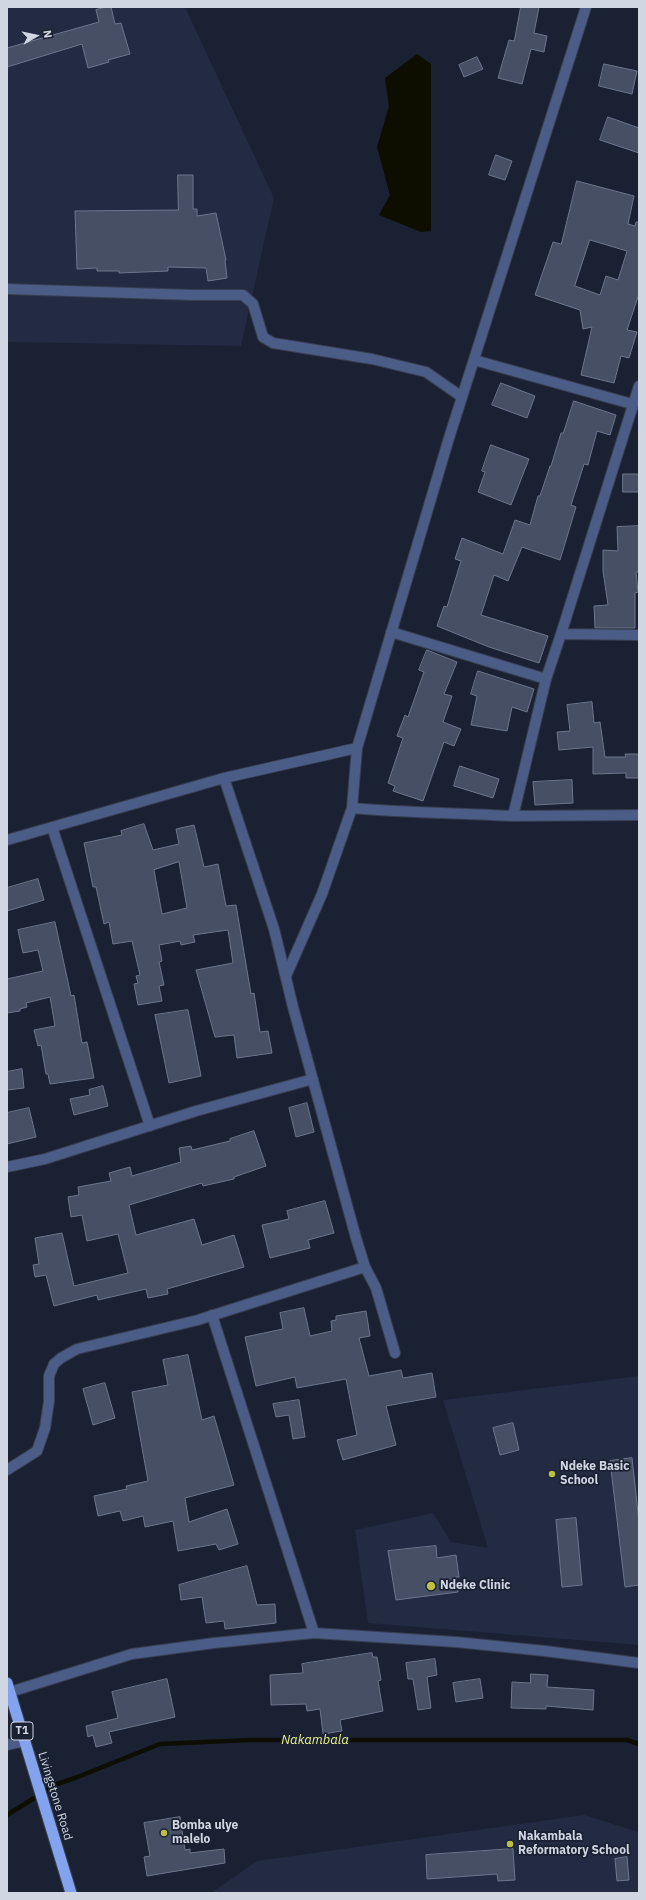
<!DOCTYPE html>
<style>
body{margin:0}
#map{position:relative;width:646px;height:1900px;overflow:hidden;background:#1a2133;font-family:"IBM Plex Sans",sans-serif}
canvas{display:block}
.frame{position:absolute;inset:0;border:8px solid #d0d6e2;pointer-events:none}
.north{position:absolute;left:16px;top:16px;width:40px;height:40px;-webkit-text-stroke:3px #1a2133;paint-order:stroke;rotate:81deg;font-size:11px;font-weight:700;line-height:16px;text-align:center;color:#d0d6e2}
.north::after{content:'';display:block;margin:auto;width:14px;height:18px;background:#d0d6e2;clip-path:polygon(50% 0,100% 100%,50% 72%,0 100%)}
</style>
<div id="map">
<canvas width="646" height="1900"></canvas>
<div class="frame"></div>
<div class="north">N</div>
</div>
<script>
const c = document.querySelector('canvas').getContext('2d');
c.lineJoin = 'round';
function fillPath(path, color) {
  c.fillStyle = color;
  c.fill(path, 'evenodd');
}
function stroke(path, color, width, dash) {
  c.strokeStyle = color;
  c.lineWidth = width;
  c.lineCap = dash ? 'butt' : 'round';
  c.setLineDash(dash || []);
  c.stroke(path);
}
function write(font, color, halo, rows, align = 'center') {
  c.font = font + ' "IBM Plex Sans",sans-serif';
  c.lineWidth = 3.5;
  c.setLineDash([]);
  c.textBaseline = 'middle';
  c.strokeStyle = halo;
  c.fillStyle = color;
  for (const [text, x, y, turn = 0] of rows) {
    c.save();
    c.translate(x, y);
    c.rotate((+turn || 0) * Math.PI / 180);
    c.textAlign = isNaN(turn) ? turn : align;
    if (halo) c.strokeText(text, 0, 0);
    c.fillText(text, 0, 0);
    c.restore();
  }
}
const built = new Path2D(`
 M 7,7 L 185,7 L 274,198 L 241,346 L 7,342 Z
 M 639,1376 L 639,1645 L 368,1623 L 355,1530 L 433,1513 L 451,1542 L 488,1548 L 443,1400 Z
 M 584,1815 L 639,1832 L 639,1893 L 211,1893 L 257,1861 Z`);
const water = new Path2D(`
 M 417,54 L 431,64 L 431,231 L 421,232 L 379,215 L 390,195 L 377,147 L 389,106 L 385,78 Z`);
const stream = new Path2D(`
 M 7,1815 L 57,1784 L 75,1778 L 160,1744 L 250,1740 L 627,1740 L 639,1744`);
const building = new Path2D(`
 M 107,7 L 111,7 L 115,24 L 121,23 L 130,54 L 108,60 L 109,62 L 88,68 L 82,44 L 7,67 L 7,48 L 99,22 L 96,10 Z
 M 521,7 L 539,7 L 534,33 L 547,36 L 544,52 L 531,49 L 522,84 L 498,78 L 509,40 L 514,41 Z
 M 477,57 L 483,69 L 464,77 L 459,65 Z
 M 604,64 L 637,71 L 632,94 L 599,86 Z
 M 608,117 L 639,128 L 639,153 L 600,140 Z
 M 496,155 L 512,161 L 505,180 L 489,175 Z
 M 178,175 L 193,175 L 193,209 L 197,209 L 197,216 L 216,213 L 226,260 L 225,260 L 227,278 L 208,281 L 206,268 L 168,267 L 168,271 L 119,273 L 119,271 L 97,271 L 97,268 L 77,269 L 75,211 L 178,210 Z
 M 577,181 L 634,196 L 628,224 L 635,226 L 636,222 L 639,222 L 639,294 L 627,330 L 637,332 L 629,358 L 621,356 L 614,383 L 581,375 L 592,327 L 583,329 L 580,310 L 535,295 L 553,242 L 561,244 ZM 590,240 L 627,251 L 618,280 L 606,276 L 600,295 L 575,286 Z
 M 501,383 L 535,396 L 527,418 L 492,405 Z
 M 574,401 L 616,415 L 610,435 L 597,431 L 588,465 L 584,464 L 571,505 L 576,507 L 560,560 L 522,547 L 508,581 L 494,575 L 481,615 L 548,636 L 539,663 L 489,647 L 437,626 L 444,606 L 447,607 L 461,561 L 455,559 L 462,538 L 503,554 L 515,520 L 530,525 L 538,496 L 540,496 L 550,466 L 551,466 L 561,433 L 563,433 Z
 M 491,445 L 529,459 L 511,505 L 478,492 L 485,472 L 482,471 Z
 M 623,474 L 639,474 L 639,492 L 623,492 Z
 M 639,526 L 639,572 L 636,572 L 638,592 L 635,593 L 635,628 L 595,628 L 594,606 L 608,605 L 603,571 L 603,550 L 618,551 L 617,527 Z
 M 427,650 L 457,662 L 444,694 L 452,696 L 443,722 L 461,729 L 454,746 L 444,742 L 423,801 L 393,791 L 395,786 L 388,783 L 403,738 L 397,736 L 405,715 L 408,717 L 424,672 L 419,670 Z
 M 478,671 L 534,689 L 527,712 L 512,707 L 507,731 L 471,725 L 477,696 L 471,694 Z
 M 592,702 L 594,723 L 600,722 L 605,757 L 626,757 L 625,754 L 639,754 L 639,778 L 626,778 L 626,773 L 593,774 L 593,747 L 559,750 L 557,732 L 570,731 L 567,705 Z
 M 460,766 L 499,779 L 493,798 L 454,786 Z
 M 572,780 L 573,803 L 535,805 L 533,782 Z
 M 144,824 L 153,850 L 179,844 L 176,829 L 194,825 L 204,867 L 218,864 L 226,906 L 236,905 L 251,994 L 254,993 L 260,1032 L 268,1031 L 272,1053 L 237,1058 L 234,1035 L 215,1037 L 196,970 L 233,963 L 228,930 L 193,935 L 195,942 L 181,945 L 180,941 L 159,945 L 162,961 L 159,962 L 164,985 L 159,986 L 162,1001 L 138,1005 L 134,984 L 138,983 L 136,976 L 140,975 L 132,941 L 113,944 L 109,922 L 104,924 L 96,887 L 93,887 L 84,843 L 122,835 L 121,831 ZM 179,862 L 187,908 L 162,914 L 154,870 Z
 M 38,879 L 44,900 L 7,911 L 7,888 Z
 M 55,922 L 71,996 L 74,995 L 82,1043 L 87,1042 L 94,1078 L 50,1084 L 48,1074 L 46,1074 L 41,1045 L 38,1046 L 34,1030 L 55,1026 L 50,997 L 26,1003 L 27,1007 L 20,1009 L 20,1011 L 7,1013 L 7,979 L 43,971 L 38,950 L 23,953 L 18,930 Z
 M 188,1010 L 201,1076 L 169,1083 L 155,1015 Z
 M 22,1069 L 24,1088 L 7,1090 L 7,1072 Z
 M 103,1086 L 108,1106 L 74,1115 L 70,1099 L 90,1095 L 89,1090 Z
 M 307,1103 L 314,1132 L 296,1137 L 289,1108 Z
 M 29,1108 L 36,1137 L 7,1144 L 7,1113 Z
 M 254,1131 L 266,1166 L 234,1177 L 234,1179 L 203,1186 L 202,1183 L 129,1205 L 136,1235 L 194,1219 L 202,1245 L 234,1235 L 244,1267 L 167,1289 L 168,1294 L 148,1298 L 146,1289 L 98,1300 L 97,1295 L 54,1306 L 46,1275 L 35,1277 L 33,1265 L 39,1264 L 35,1238 L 62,1233 L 74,1286 L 128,1273 L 118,1234 L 87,1241 L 82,1215 L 71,1217 L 68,1197 L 79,1195 L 78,1187 L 111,1181 L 109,1173 L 130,1167 L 132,1176 L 181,1162 L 179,1148 L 191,1146 L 192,1150 L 230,1141 L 230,1139 Z
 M 325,1201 L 334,1233 L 308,1240 L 310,1248 L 270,1258 L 262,1225 L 289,1219 L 287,1211 Z
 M 304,1308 L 310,1336 L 332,1331 L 331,1321 L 336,1320 L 336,1316 L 366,1311 L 370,1336 L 359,1338 L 369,1376 L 401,1370 L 403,1378 L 432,1373 L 436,1397 L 386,1406 L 396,1445 L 343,1460 L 337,1440 L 357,1435 L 346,1379 L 297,1388 L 295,1377 L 256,1386 L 245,1337 L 283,1329 L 280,1313 Z
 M 188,1355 L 202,1420 L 214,1416 L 234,1485 L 185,1498 L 189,1522 L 227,1509 L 238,1544 L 219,1550 L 216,1544 L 178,1551 L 173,1521 L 145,1527 L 143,1516 L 123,1521 L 120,1511 L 98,1516 L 94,1496 L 127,1489 L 126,1486 L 148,1481 L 132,1392 L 168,1385 L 163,1360 Z
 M 105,1383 L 115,1418 L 93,1425 L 83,1389 Z
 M 299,1400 L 305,1437 L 293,1439 L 289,1415 L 276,1417 L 273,1404 Z
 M 513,1423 L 519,1450 L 500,1455 L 493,1428 Z
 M 632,1458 L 639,1522 L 639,1585 L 625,1587 L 610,1461 Z
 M 576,1518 L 582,1585 L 562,1587 L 556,1520 Z
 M 436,1546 L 437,1558 L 456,1555 L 459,1577 L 456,1577 L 458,1592 L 396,1600 L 388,1551 Z
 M 247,1566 L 257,1605 L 275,1604 L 276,1623 L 225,1629 L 224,1621 L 206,1623 L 202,1597 L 181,1600 L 179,1585 Z
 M 372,1653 L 373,1657 L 377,1657 L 381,1680 L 378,1681 L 383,1711 L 340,1720 L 342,1731 L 323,1734 L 320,1709 L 307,1711 L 306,1704 L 271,1705 L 270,1675 L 303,1673 L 302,1664 Z
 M 435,1659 L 437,1675 L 427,1677 L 431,1708 L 418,1710 L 413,1679 L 408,1679 L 406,1663 Z
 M 531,1674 L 548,1675 L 547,1687 L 594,1690 L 593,1710 L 546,1706 L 546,1709 L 511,1708 L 512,1682 L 530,1683 Z
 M 167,1679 L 175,1717 L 109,1732 L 112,1743 L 96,1747 L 93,1735 L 88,1737 L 86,1726 L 118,1718 L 112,1692 Z
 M 480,1679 L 483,1698 L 456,1702 L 453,1683 Z
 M 180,1817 L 185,1850 L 190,1849 L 190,1853 L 224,1849 L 225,1863 L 147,1876 L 144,1857 L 150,1856 L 144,1823 Z
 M 513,1849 L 515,1880 L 498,1881 L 497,1874 L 427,1879 L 426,1855 Z
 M 627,1857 L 629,1880 L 617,1881 L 615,1859 Z`);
const minor = new Path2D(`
 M 7,289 L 193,295 L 243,295 L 253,304 L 263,337 L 273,343 L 372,359 L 426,372 L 462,397
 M 474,360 L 632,404
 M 391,632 L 546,679
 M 561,634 L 639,386
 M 639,635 L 561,634 L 546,679 L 513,816 L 639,815
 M 224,778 L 274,929 L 293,1007 L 356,1238 L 365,1267 L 376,1288 L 395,1353
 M 352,808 L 357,748
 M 52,827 L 150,1126
 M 7,840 L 224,778 L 357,748 L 449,438 L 586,7
 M 286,976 L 322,894 L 352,808 C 406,813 460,813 513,816
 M 7,1167 L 45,1159 L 196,1111 L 313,1079
 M 212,1315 L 314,1633
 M 7,1470 L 37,1451 L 45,1428 L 49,1401 L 49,1376 L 54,1364 L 61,1358 L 77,1349 L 198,1320 L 365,1267
 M 10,1692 L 132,1654 L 214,1643 L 314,1633 L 456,1642 L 545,1651 L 639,1663
 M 7,1745 L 25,1741`);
const trunk = new Path2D(`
 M 7,1683 L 71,1893`);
const markers = [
 [552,1474,4,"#bdbf43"],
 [431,1586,5,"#bdbf43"],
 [164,1833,4,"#bdbf43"],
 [510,1844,4,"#bdbf43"]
];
const shields = [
 [22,1731,22]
];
const shieldNames = [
 ["T1",22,1731]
];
const poiNames = [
 ["Ndeke Basic",560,1467],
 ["School",560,1481],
 ["Ndeke Clinic",440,1586],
 ["Bomba ulye",172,1826],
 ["malelo",172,1840],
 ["Nakambala",518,1837],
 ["Reformatory School",518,1851]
];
const streetNames = [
 ["Livingstone Road",55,1796,73]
];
const waterNames = [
 ["Nakambala",315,1740]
];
fillPath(built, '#222b42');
fillPath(water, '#0d0d00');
stroke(stream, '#0d0d00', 4.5);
fillPath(building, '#464f63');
stroke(building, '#6c768c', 1);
stroke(minor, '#373e4f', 12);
stroke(trunk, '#373e4f', 13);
stroke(minor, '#4b5c86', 10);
stroke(trunk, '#84a3ee', 11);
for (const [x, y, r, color] of markers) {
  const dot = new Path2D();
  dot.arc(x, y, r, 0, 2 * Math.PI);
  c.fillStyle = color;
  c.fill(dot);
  stroke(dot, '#1a2133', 1.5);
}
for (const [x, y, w] of shields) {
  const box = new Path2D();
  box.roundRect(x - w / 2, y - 9, w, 18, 3);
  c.fillStyle = '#1a2133';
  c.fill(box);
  stroke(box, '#d0d6e2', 1);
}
write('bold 11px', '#d0d6e2', null, shieldNames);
write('bold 12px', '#d0d6e2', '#1a2133', poiNames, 'left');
write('12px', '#d0d6e2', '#1a2133', streetNames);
write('italic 13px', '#e9ed84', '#1a2133', waterNames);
</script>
